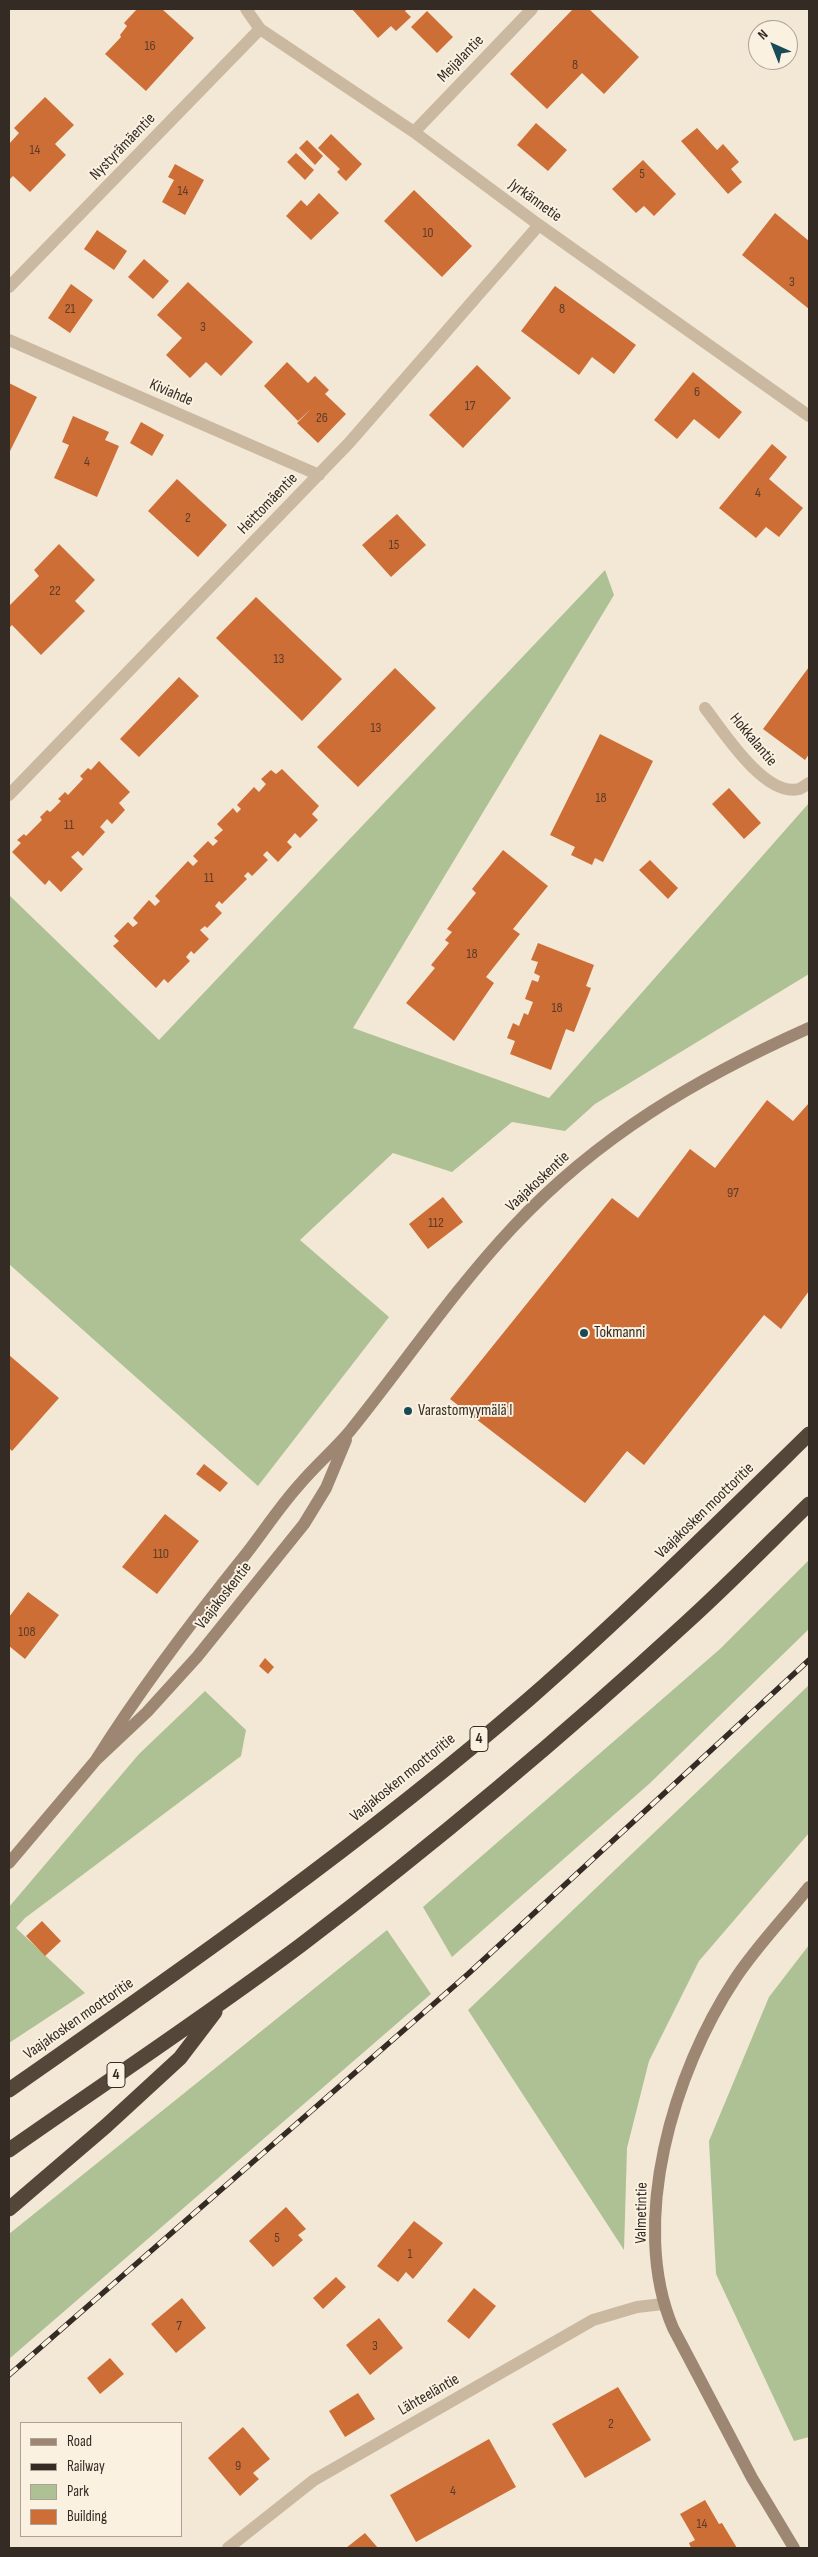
<!DOCTYPE html>
<meta charset="utf-8">
<style>
body{margin:0}
#map{position:relative;width:818px;height:2557px;overflow:hidden;background:#f2e8d5;font-family:"Sofia Sans Condensed",sans-serif}
canvas{display:block}
.frame{position:absolute;inset:0;border:10px solid #342b24;pointer-events:none}
.legend{position:absolute;left:20px;top:2422px;width:162px;height:115px;box-sizing:border-box;background:#faf1e1;border:1px solid #aba295;margin:0;padding:6px 9px;list-style:none;font-size:15px;color:#342b24}
.legend li{display:flex;align-items:center;gap:10px;height:25px}
.legend b{width:25px;border:1px solid #aba295}
.north{position:absolute;left:748px;top:20px;width:50px;height:50px;box-sizing:border-box;background:#faf1e1;border:1px solid #aba295;border-radius:50%;rotate:316deg;font-size:14px;font-weight:700;line-height:20px;text-align:center;color:#342b24}
.north::after{content:'';display:block;margin:auto;width:18px;height:22px;background:#184b57;clip-path:polygon(50% 0,100% 100%,50% 72%,0 100%)}
</style>
<div id="map">
<canvas width="818" height="2557"></canvas>
<div class="frame"></div>
<ul class="legend">
<li><b style="height:6px;background:#9e8772"></b>Road</li>
<li><b style="height:6px;background:#342b24"></b>Railway</li>
<li><b style="height:14px;background:#adc194"></b>Park</li>
<li><b style="height:14px;background:#ce6e37"></b>Building</li>
</ul>
<div class="north">N</div>
</div>
<script>
const c = document.querySelector('canvas').getContext('2d');
c.lineJoin = 'round';
function fillPath(path, color) {
  c.fillStyle = color;
  c.fill(path, 'evenodd');
}
function stroke(path, color, width, dash) {
  c.strokeStyle = color;
  c.lineWidth = width;
  c.lineCap = dash ? 'butt' : 'round';
  c.setLineDash(dash || []);
  c.stroke(path);
}
function write(font, color, halo, rows, align = 'center') {
  c.font = font + ' "Sofia Sans Condensed",sans-serif';
  c.lineWidth = 4;
  c.setLineDash([]);
  c.textBaseline = 'middle';
  c.strokeStyle = halo;
  c.fillStyle = color;
  for (const [text, x, y, turn = 0] of rows) {
    c.save();
    c.translate(x, y);
    c.rotate((+turn || 0) * Math.PI / 180);
    c.textAlign = isNaN(turn) ? turn : align;
    if (halo) c.strokeText(text, 0, 0);
    c.fillText(text, 0, 0);
    c.restore();
  }
}
const green = new Path2D(`
 M 605,570 L 614,595 L 353,1028 L 549,1098 L 809,803 L 809,974 L 595,1104 L 565,1131 L 512,1122 L 452,1172 L 393,1153 L 300,1240 L 389,1317 L 258,1486 L 9,1264 L 9,895 L 159,1040 Z
 M 809,1560 L 809,1629 L 649,1784 L 452,1957 L 423,1907 L 720,1649 Z
 M 809,1685 L 809,1833 L 699,1961 L 649,2061 L 627,2148 L 624,2250 L 468,2010 Z
 M 205,1691 L 246,1730 L 241,1756 L 25,1918 L 16,1928 L 85,1993 L 9,2043 L 9,1907 L 139,1754 Z
 M 387,1930 L 431,1994 L 9,2359 L 9,2234 Z
 M 809,1945 L 809,2437 L 794,2441 L 716,2274 L 709,2141 L 769,1997 Z`);
const building = new Path2D(`
 M 137,9 L 162,9 L 194,38 L 146,91 L 105,54 L 121,37 L 120,35 L 127,26 L 124,23 Z
 M 352,9 L 407,9 L 405,11 L 411,17 L 396,31 L 391,26 L 378,38 Z
 M 573,9 L 589,9 L 639,57 L 604,94 L 582,73 L 547,109 L 510,74 Z
 M 427,11 L 453,37 L 437,53 L 411,27 Z
 M 45,97 L 74,125 L 55,144 L 66,155 L 30,192 L 13,176 L 9,180 L 9,144 L 19,133 L 14,128 Z
 M 536,123 L 567,150 L 548,171 L 517,145 Z
 M 697,128 L 717,150 L 723,144 L 739,162 L 731,169 L 742,182 L 728,194 L 681,141 Z
 M 331,134 L 362,164 L 346,181 L 337,172 L 340,169 L 318,148 Z
 M 307,140 L 323,156 L 315,165 L 299,148 Z
 M 296,153 L 314,170 L 305,180 L 287,162 Z
 M 643,160 L 676,194 L 654,216 L 644,206 L 636,213 L 612,189 Z
 M 175,164 L 204,180 L 185,215 L 162,202 L 174,180 L 168,177 Z
 M 414,190 L 472,246 L 442,277 L 384,221 Z
 M 319,193 L 339,213 L 311,240 L 286,216 L 301,200 L 307,206 Z
 M 775,213 L 809,241 L 809,309 L 742,255 Z
 M 97,230 L 127,251 L 114,270 L 84,249 Z
 M 144,259 L 169,281 L 153,299 L 128,277 Z
 M 188,282 L 253,342 L 221,376 L 206,362 L 190,378 L 166,355 L 182,338 L 157,315 Z
 M 71,284 L 93,300 L 70,333 L 48,318 Z
 M 555,286 L 636,345 L 614,374 L 592,357 L 579,375 L 521,331 Z
 M 287,362 L 308,383 L 315,376 L 329,390 L 325,394 L 346,414 L 318,443 L 297,423 L 311,409 L 298,421 L 264,386 Z
 M 477,365 L 511,398 L 463,448 L 429,415 Z
 M 693,372 L 742,412 L 719,439 L 694,419 L 677,439 L 654,420 Z
 M 9,383 L 37,397 L 9,453 Z
 M 73,416 L 109,432 L 105,440 L 119,446 L 97,497 L 54,478 L 69,445 L 62,442 Z
 M 141,422 L 164,435 L 152,456 L 130,443 Z
 M 772,444 L 787,457 L 769,479 L 803,508 L 779,537 L 766,527 L 756,538 L 719,508 Z
 M 177,479 L 227,525 L 198,557 L 148,511 Z
 M 397,514 L 426,545 L 391,577 L 362,545 Z
 M 59,544 L 95,580 L 75,601 L 85,611 L 41,655 L 12,625 L 9,628 L 9,606 L 39,576 L 34,570 Z
 M 256,597 L 342,679 L 302,721 L 216,638 Z
 M 809,667 L 809,754 L 805,760 L 763,729 Z
 M 395,668 L 436,708 L 358,787 L 317,747 Z
 M 179,677 L 199,696 L 139,757 L 120,739 Z
 M 600,734 L 653,761 L 603,862 L 595,858 L 592,865 L 571,855 L 575,847 L 550,835 Z
 M 99,761 L 130,792 L 119,803 L 125,810 L 112,824 L 107,819 L 100,827 L 105,832 L 83,856 L 78,851 L 71,857 L 83,869 L 61,892 L 49,880 L 45,885 L 12,852 L 21,843 L 17,840 L 24,834 L 26,836 L 42,820 L 40,817 L 47,810 L 50,812 L 61,801 L 58,799 L 65,792 L 68,795 L 83,779 L 80,776 L 88,768 L 91,770 Z
 M 282,769 L 319,806 L 312,814 L 318,820 L 300,838 L 295,833 L 287,842 L 292,847 L 278,862 L 267,851 L 263,855 L 268,860 L 252,876 L 248,872 L 244,876 L 247,879 L 222,904 L 219,901 L 215,906 L 222,913 L 207,928 L 205,926 L 200,930 L 209,939 L 194,954 L 191,951 L 186,957 L 190,961 L 168,983 L 164,979 L 156,988 L 113,946 L 119,941 L 114,936 L 128,922 L 133,927 L 138,923 L 133,918 L 149,900 L 155,906 L 160,901 L 155,896 L 188,861 L 193,866 L 198,861 L 193,856 L 208,841 L 213,846 L 218,841 L 214,838 L 223,830 L 217,824 L 233,808 L 237,813 L 241,809 L 237,805 L 254,787 L 259,792 L 266,784 L 261,779 L 271,770 L 276,774 Z
 M 729,788 L 761,823 L 744,839 L 712,804 Z
 M 503,850 L 548,886 L 513,929 L 520,934 L 486,977 L 494,983 L 454,1041 L 406,1003 L 435,968 L 431,965 L 449,943 L 445,940 L 452,932 L 447,929 L 476,893 L 472,889 Z
 M 650,860 L 678,888 L 668,899 L 639,870 Z
 M 538,943 L 594,965 L 586,986 L 591,988 L 574,1032 L 566,1029 L 551,1070 L 510,1054 L 515,1041 L 507,1038 L 513,1023 L 519,1026 L 524,1013 L 528,1015 L 533,1002 L 525,999 L 532,980 L 538,982 L 540,976 L 534,973 L 538,962 L 531,960 Z
 M 767,1100 L 793,1121 L 809,1103 L 809,1291 L 781,1329 L 764,1315 L 644,1465 L 627,1451 L 585,1503 L 450,1399 L 612,1198 L 638,1218 L 690,1149 L 715,1168 Z
 M 443,1197 L 463,1222 L 428,1249 L 409,1224 Z
 M 9,1355 L 59,1398 L 12,1451 L 9,1448 Z
 M 204,1464 L 228,1483 L 220,1492 L 196,1474 Z
 M 165,1514 L 199,1541 L 157,1594 L 122,1567 Z
 M 28,1592 L 59,1615 L 25,1659 L 9,1646 L 9,1617 Z
 M 265,1658 L 274,1667 L 268,1674 L 259,1666 Z
 M 42,1921 L 61,1941 L 45,1956 L 26,1936 Z
 M 286,2207 L 306,2229 L 298,2235 L 303,2240 L 273,2267 L 249,2241 Z
 M 414,2221 L 443,2243 L 413,2279 L 406,2272 L 398,2282 L 377,2266 Z
 M 336,2277 L 346,2287 L 323,2309 L 313,2298 Z
 M 474,2288 L 496,2306 L 469,2339 L 447,2321 Z
 M 182,2298 L 206,2328 L 176,2353 L 151,2324 Z
 M 379,2318 L 403,2348 L 370,2375 L 346,2345 Z
 M 110,2358 L 124,2374 L 100,2394 L 87,2378 Z
 M 618,2387 L 651,2440 L 585,2478 L 552,2424 Z
 M 358,2393 L 375,2419 L 345,2437 L 329,2411 Z
 M 243,2427 L 270,2459 L 253,2473 L 259,2479 L 240,2496 L 208,2458 Z
 M 489,2439 L 516,2487 L 416,2542 L 390,2495 Z
 M 705,2500 L 719,2524 L 722,2523 L 737,2548 L 691,2548 L 689,2543 L 695,2540 L 680,2514 Z
 M 365,2533 L 378,2548 L 346,2548 Z`);
const street = new Path2D(`
 M 246,9 L 260,29 L 414,132 L 539,225 L 809,416
 M 414,132 L 532,9
 M 9,287 L 260,29
 M 9,340 L 319,475
 M 705,708 C 723,731 765,798 799,789 C 802,788 806,785 809,783
 M 9,795 L 349,443 L 539,225
 M 228,2548 L 314,2480 L 593,2320 L 637,2307 L 663,2304`);
const secondary = new Path2D(`
 M 96,1760 C 141,1688 192,1621 246,1554 C 264,1531 280,1506 300,1484 C 316,1465 335,1449 350,1431 C 405,1363 453,1291 513,1227 C 598,1136 697,1078 809,1028
 M 9,1863 L 96,1760 L 147,1712 L 197,1657 L 304,1524 L 326,1488 L 346,1440
 M 794,2548 L 752,2478 L 673,2328 C 628,2222 674,2071 735,1979 C 756,1947 785,1917 809,1887`);
const highway = new Path2D(`
 M 9,2090 C 187,1966 365,1841 529,1699 C 626,1614 717,1524 809,1434
 M 9,2150 C 106,2082 206,2016 301,1945 C 434,1844 563,1736 686,1623 C 728,1585 768,1544 809,1504
 M 9,2209 L 106,2126 L 180,2058 L 215,2012`);
const rail = new Path2D(`
 M 9,2375 L 468,1974 L 809,1660`);
const markers = [
 [584,1333,5,"#184b57"],
 [408,1411,5,"#184b57"]
];
const numberNames = [
 ["16",150,46],
 ["8",575,65],
 ["14",35,150],
 ["5",642,174],
 ["14",183,191],
 ["10",428,233],
 ["3",792,282],
 ["21",70,309],
 ["8",562,309],
 ["3",203,327],
 ["6",697,392],
 ["17",470,406],
 ["26",322,418],
 ["4",87,462],
 ["4",758,493],
 ["2",188,518],
 ["15",394,545],
 ["22",55,591],
 ["13",279,659],
 ["13",376,728],
 ["18",601,798],
 ["11",69,825],
 ["11",209,878],
 ["18",472,954],
 ["18",557,1008],
 ["97",733,1193],
 ["112",436,1223],
 ["110",161,1554],
 ["108",27,1632],
 ["5",277,2238],
 ["1",410,2254],
 ["7",179,2326],
 ["3",375,2346],
 ["2",611,2424],
 ["9",238,2466],
 ["4",453,2491],
 ["14",702,2524]
];
const shields = [
 [479,1739,18],
 [116,2075,18]
];
const shieldNames = [
 ["4",479,1739],
 ["4",116,2075]
];
const streetNames = [
 ["Meijalantie",461,59,-46],
 ["Nystyrämäentie",123,147,-46],
 ["Jyrkännetie",535,201,36],
 ["Kiviahde",171,393,23],
 ["Heittomäentie",268,504,-46],
 ["Hokkalantie",753,740,50],
 ["Vaajakoskentie",538,1182,-43],
 ["Vaajakosken moottoritie",705,1511,-44],
 ["Vaajakoskentie",224,1596,-52],
 ["Vaajakosken moottoritie",403,1778,-39],
 ["Vaajakosken moottoritie",79,2019,-35],
 ["Valmetintie",642,2213,-89],
 ["Lähteeläntie",429,2395,-30]
];
const poiNames = [
 ["Tokmanni",594,1333],
 ["Varastomyymälä I",418,1411]
];
fillPath(green, '#adc194');
fillPath(building, '#ce6e37');
stroke(street, '#cab9a0', 12);
stroke(secondary, '#9e8772', 12);
stroke(highway, '#55463a', 15);
stroke(rail, '#342b24', 5.5);
stroke(rail, '#faf1e1', 4, [11]);
for (const [x, y, r, color] of markers) {
  const dot = new Path2D();
  dot.arc(x, y, r, 0, 2 * Math.PI);
  c.fillStyle = color;
  c.fill(dot);
  stroke(dot, '#faf1e1', 2);
}
write('14px', '#5a3c29', null, numberNames);
for (const [x, y, w] of shields) {
  const box = new Path2D();
  box.roundRect(x - w / 2, y - 12.5, w, 25, 4);
  c.fillStyle = '#faf1e1';
  c.fill(box);
  stroke(box, '#342b24', 1);
}
write('bold 15px', '#342b24', null, shieldNames);
write('16px', '#342b24', '#faf1e1', streetNames);
write('16px', '#342b24', '#faf1e1', poiNames, 'left');
</script>
